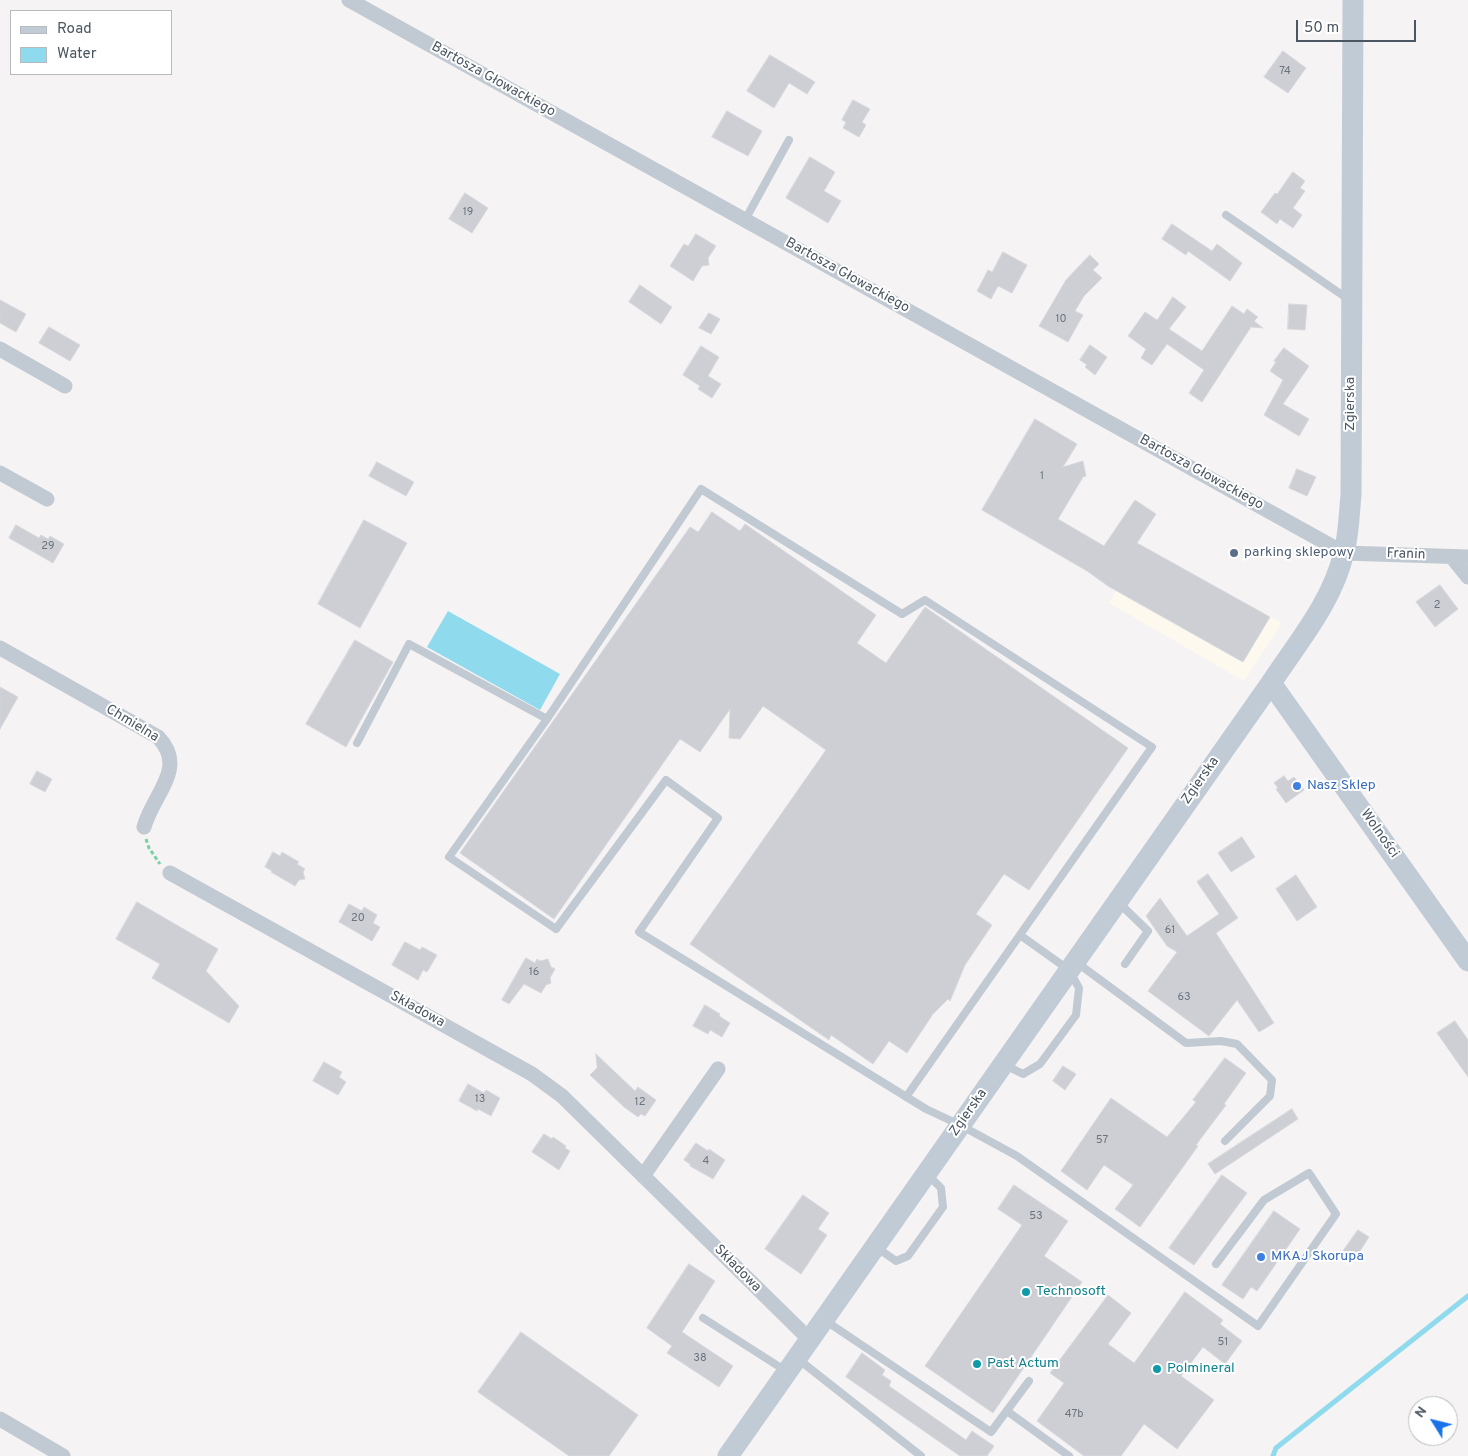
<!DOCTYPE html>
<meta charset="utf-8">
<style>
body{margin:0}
#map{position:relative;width:1468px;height:1456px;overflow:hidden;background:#f5f3f3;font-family:Overpass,sans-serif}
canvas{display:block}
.legend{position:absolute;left:10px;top:10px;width:162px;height:65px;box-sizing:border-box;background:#fff;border:1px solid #b7bbc0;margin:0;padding:6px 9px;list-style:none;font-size:15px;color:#4a5661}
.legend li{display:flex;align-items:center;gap:10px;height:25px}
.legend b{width:25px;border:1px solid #b7bbc0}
.north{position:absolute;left:1408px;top:1396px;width:50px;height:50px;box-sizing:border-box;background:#fff;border:1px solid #b7bbc0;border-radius:50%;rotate:306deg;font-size:14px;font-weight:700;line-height:20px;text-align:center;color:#4a5661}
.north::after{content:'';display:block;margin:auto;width:18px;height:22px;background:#1a73e8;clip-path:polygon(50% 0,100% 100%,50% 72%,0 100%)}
.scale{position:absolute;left:1296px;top:20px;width:120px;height:22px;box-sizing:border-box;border:2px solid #4a5661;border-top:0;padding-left:6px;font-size:15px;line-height:18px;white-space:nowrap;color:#4a5661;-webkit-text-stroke:4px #fff;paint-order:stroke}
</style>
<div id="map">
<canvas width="1468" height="1456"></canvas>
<ul class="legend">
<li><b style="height:6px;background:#c1cbd6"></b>Road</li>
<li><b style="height:14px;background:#90daee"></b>Water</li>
</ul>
<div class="north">N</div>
<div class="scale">50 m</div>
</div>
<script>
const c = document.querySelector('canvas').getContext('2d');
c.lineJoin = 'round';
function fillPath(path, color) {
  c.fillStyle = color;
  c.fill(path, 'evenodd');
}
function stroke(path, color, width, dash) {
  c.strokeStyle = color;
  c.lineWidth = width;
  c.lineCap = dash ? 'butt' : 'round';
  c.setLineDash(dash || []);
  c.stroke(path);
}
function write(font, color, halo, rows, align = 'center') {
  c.font = font + ' Overpass,sans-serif';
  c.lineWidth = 4;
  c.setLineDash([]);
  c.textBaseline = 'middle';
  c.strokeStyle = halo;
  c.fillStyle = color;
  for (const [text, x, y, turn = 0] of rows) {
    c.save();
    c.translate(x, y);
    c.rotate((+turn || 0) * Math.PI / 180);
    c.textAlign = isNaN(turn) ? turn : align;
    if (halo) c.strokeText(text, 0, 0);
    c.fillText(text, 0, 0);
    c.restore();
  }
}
const commercial = new Path2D(`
 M 1142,546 L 1282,623 L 1244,681 L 1109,603 Z`);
const water = new Path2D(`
 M 448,611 L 560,674 L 540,710 L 427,647 Z`);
const stream = new Path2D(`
 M 1273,1456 L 1276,1448 L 1468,1296`);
const building = new Path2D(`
 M 1283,51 L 1306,68 L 1288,93 L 1264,77 Z
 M 770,55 L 815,82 L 807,94 L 789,83 L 774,108 L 747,91 Z
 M 853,100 L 870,109 L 862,122 L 866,125 L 859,137 L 843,128 L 846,122 L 842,120 Z
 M 727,111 L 762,131 L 748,156 L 712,137 Z
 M 810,157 L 835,172 L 824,191 L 841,201 L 828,223 L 786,198 Z
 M 1293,172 L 1305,181 L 1300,188 L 1305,191 L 1293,208 L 1302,215 L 1293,228 L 1280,219 L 1277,224 L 1261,212 L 1275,193 L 1277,194 Z
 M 465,193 L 488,208 L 472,233 L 449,219 Z
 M 1172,224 L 1212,251 L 1217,244 L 1242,263 L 1230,281 L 1188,251 L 1186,255 L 1162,239 Z
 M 696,234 L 716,246 L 708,258 L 709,265 L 702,266 L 693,281 L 670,266 L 684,244 L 688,246 Z
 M 1003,252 L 1027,265 L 1012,293 L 998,286 L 991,299 L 977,291 L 988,270 L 992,272 Z
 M 1090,255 L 1099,264 L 1093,270 L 1102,278 L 1084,296 L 1075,311 L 1083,315 L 1068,342 L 1039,326 L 1066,280 Z
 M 640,285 L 672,307 L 661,324 L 629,302 Z
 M 1173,297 L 1186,307 L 1169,329 L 1202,351 L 1232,306 L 1244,314 L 1247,309 L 1258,317 L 1254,321 L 1263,328 L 1251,327 L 1202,402 L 1189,393 L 1204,370 L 1167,344 L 1152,365 L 1141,358 L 1146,349 L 1128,336 L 1145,312 L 1157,320 Z
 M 0,300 L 26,314 L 16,332 L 0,323 Z
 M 1289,304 L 1307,305 L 1305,330 L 1288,329 Z
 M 709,313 L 720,319 L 711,334 L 699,328 Z
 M 49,327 L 80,345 L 70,361 L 39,343 Z
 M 1090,345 L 1107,357 L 1095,375 L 1085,367 L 1087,365 L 1080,360 Z
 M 701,346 L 719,357 L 708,376 L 721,384 L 712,398 L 698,389 L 700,386 L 683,375 Z
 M 1284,348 L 1309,366 L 1283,404 L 1309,419 L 1299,436 L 1264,415 L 1283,380 L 1270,371 L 1276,362 L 1274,361 Z
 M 1035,419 L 1077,444 L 1063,467 L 1083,461 L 1086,476 L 1083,477 L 1058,519 L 1104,546 L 1135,500 L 1156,514 L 1137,543 L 1270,617 L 1243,662 L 1108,586 L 1087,571 L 982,510 Z
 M 377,462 L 414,482 L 406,496 L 369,476 Z
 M 1297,469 L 1316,477 L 1307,496 L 1289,488 Z
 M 712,512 L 740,531 L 745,524 L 876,615 L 857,643 L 886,663 L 925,607 L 1128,748 L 1029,890 L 1004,874 L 976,914 L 992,925 L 965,965 L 950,1001 L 948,999 L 933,1014 L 907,1053 L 889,1041 L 873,1064 L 831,1035 L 829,1040 L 690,944 L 826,750 L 763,706 L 740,739 L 729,738 L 730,709 L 700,752 L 680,739 L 554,919 L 460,853 L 690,527 L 698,532 Z
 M 364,520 L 407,543 L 360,628 L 318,604 Z
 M 16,525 L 39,538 L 41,535 L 48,539 L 50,536 L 64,544 L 53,563 L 9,538 Z
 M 1440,585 L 1458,609 L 1435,627 L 1416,602 Z
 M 355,640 L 393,662 L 346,747 L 306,724 Z
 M 0,687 L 18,697 L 0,729 Z
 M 37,771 L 52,779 L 45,792 L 30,784 Z
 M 1284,776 L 1288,781 L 1294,777 L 1304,790 L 1286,803 L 1276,789 L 1278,788 L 1274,783 Z
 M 1242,837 L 1255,857 L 1231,872 L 1218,853 Z
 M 273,852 L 280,856 L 282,852 L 299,862 L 297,864 L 305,869 L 303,872 L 305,879 L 299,880 L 295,886 L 271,872 L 272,871 L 265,867 Z
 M 1208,874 L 1238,918 L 1216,933 L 1274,1023 L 1259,1032 L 1237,1000 L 1209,1036 L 1148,991 L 1177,952 L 1167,946 L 1146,916 L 1160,898 L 1187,936 L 1219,914 L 1197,882 Z
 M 1296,875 L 1317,907 L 1297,921 L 1276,889 Z
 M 137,902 L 218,949 L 206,971 L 239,1006 L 229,1023 L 152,978 L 160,964 L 116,939 Z
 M 349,904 L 362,911 L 364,907 L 377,915 L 373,923 L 380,927 L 372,941 L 339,922 Z
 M 405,942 L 420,950 L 422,947 L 437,955 L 427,972 L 423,970 L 418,980 L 392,965 Z
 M 526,958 L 535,963 L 537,959 L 540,961 L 548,959 L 551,967 L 555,969 L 550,978 L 551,983 L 546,985 L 541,993 L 524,984 L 509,1004 L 502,1000 Z
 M 705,1005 L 720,1014 L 719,1016 L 730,1023 L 722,1037 L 710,1030 L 708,1034 L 693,1026 Z
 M 1455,1021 L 1468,1040 L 1468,1077 L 1437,1033 Z
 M 596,1054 L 635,1091 L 638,1087 L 656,1100 L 645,1116 L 641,1114 L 638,1117 L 624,1107 L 590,1075 L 597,1068 Z
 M 1225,1058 L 1246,1073 L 1224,1104 L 1226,1105 L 1196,1145 L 1198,1146 L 1140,1227 L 1115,1209 L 1133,1185 L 1104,1165 L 1087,1190 L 1061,1171 L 1111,1098 L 1167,1137 L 1196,1102 L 1193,1100 Z
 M 324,1062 L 342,1072 L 339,1077 L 346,1082 L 338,1095 L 313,1081 Z
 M 1063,1066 L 1076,1074 L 1065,1090 L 1053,1081 Z
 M 468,1084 L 484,1093 L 486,1090 L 500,1098 L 491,1116 L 478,1109 L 477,1111 L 459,1101 Z
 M 1292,1109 L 1298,1119 L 1215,1174 L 1208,1164 Z
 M 544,1134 L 552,1139 L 553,1137 L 566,1146 L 565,1148 L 570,1151 L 559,1170 L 532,1152 Z
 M 696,1143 L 708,1151 L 709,1149 L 725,1160 L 713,1179 L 690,1166 L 690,1164 L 684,1160 Z
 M 1222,1175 L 1247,1193 L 1194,1265 L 1169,1248 Z
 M 1014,1185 L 1068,1221 L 1044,1256 L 1082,1282 L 993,1413 L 925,1366 L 1022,1225 L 998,1209 Z
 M 803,1195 L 829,1213 L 818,1229 L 827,1235 L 801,1274 L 765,1249 Z
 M 1274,1211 L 1300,1229 L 1257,1291 L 1251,1287 L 1243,1299 L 1222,1285 Z
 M 1358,1230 L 1369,1237 L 1353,1262 L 1341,1254 Z
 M 689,1264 L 715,1281 L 682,1332 L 733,1366 L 719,1387 L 667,1353 L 672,1346 L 647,1328 Z
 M 1185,1292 L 1223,1320 L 1220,1324 L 1242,1341 L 1225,1364 L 1203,1347 L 1181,1376 L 1214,1400 L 1177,1449 L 1144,1424 L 1121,1456 L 1084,1456 L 1037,1421 L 1064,1383 L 1050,1373 L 1108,1295 L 1131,1313 L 1108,1344 L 1134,1363 Z
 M 521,1332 L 638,1415 L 609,1456 L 569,1456 L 478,1392 Z
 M 862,1353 L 885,1370 L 882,1375 L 891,1381 L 889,1386 L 966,1440 L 972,1431 L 994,1446 L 987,1456 L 960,1456 L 846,1377 Z`);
const path = new Path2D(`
 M 146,839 L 149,848 L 160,864`);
const lane = new Path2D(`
 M 1226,215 L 1348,299
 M 745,220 L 789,140
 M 547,719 L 701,489 L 902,614 L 925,600 L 1152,747 L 906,1097
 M 357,743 L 409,644 L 547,719 L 449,857 L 556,929 L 666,780 L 718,818 L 639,932 L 926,1109 L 960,1125 L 1017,1156 L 1258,1326 L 1336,1214 L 1309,1173 L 1264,1200 L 1216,1264
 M 1118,902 L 1148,931 L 1125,964
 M 1076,962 L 1186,1043 L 1221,1041 L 1237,1044 L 1272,1080 L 1270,1096 L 1225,1141
 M 1005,1065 L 1023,1074 L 1040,1064 L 1076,1015 L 1079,988 L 1069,970 L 1020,935
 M 876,1247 L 896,1261 L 908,1256 L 943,1207 L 941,1188 L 928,1175
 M 703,1318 L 786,1371
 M 826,1321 L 991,1432 L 1029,1381
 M 798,1359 L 921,1456
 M 1007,1411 L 1069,1456`);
const street = new Path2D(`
 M 349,0 L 1344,553 L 1468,557
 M 0,349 L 65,386
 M 0,473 L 47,499
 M 1452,557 L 1468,577
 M 0,648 L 158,737 C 188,768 153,794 144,827
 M 170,873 L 532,1074 L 562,1096 L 810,1340
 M 643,1176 L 718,1069
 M 0,1419 L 63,1456`);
const secondary = new Path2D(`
 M 1271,683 L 1468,961
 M 728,1456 L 1271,683 C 1298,642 1333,601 1344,552 C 1349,534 1349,514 1351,495 L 1353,0`);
const markers = [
 [1234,553,5,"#5c6f8a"],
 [1297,786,5,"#3f7fe0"],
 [1261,1257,5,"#3f7fe0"],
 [1026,1292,5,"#0f9aa8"],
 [977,1364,5,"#0f9aa8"],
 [1157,1369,5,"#0f9aa8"]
];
const numberNames = [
 ["74",1285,72],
 ["19",468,213],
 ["10",1061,320],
 ["1",1042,477],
 ["29",48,547],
 ["2",1437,606],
 ["20",358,919],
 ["61",1170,931],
 ["16",534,973],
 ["63",1184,998],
 ["13",480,1100],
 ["12",640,1103],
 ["57",1102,1141],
 ["4",706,1162],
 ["53",1036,1217],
 ["51",1223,1343],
 ["38",700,1359],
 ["47b",1074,1415]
];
const streetNames = [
 ["Bartosza Głowackiego",493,80,29],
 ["Bartosza Głowackiego",847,276,29],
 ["Zgierska",1351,404,-90],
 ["Bartosza Głowackiego",1201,473,29],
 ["Franin",1406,555,2],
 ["Chmielna",132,724,31],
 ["Zgierska",1201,781,-55],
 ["Wolności",1379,834,55],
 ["Składowa",417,1010,29],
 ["Zgierska",969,1113,-55],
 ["Składowa",737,1269,45]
];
const serviceNames = [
 ["parking sklepowy",1244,553]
];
const shopNames = [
 ["Nasz Sklep",1307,786],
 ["MKAJ Skorupa",1271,1257]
];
const cultureNames = [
 ["Technosoft",1036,1292],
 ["Past Actum",987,1364],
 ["Polmineral",1167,1369]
];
fillPath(commercial, '#fdf9ef');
fillPath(water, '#90daee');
stroke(stream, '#90daee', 5);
fillPath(building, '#cdcfd5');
stroke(building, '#d7d9de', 1);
stroke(path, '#7ad0a6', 3, [4, 2.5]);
stroke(lane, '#c1cad2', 8);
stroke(street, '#c1cad2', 15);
stroke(secondary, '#c1cbd6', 21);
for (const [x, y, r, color] of markers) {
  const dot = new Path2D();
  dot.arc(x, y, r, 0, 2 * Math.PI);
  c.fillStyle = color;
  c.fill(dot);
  stroke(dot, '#fff', 2);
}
write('11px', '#6b747e', null, numberNames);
write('14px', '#4a5661', '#fff', streetNames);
write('14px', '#4e5e75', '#fff', serviceNames, 'left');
write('14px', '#366cbe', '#fff', shopNames, 'left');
write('14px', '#0d838f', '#fff', cultureNames, 'left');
</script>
